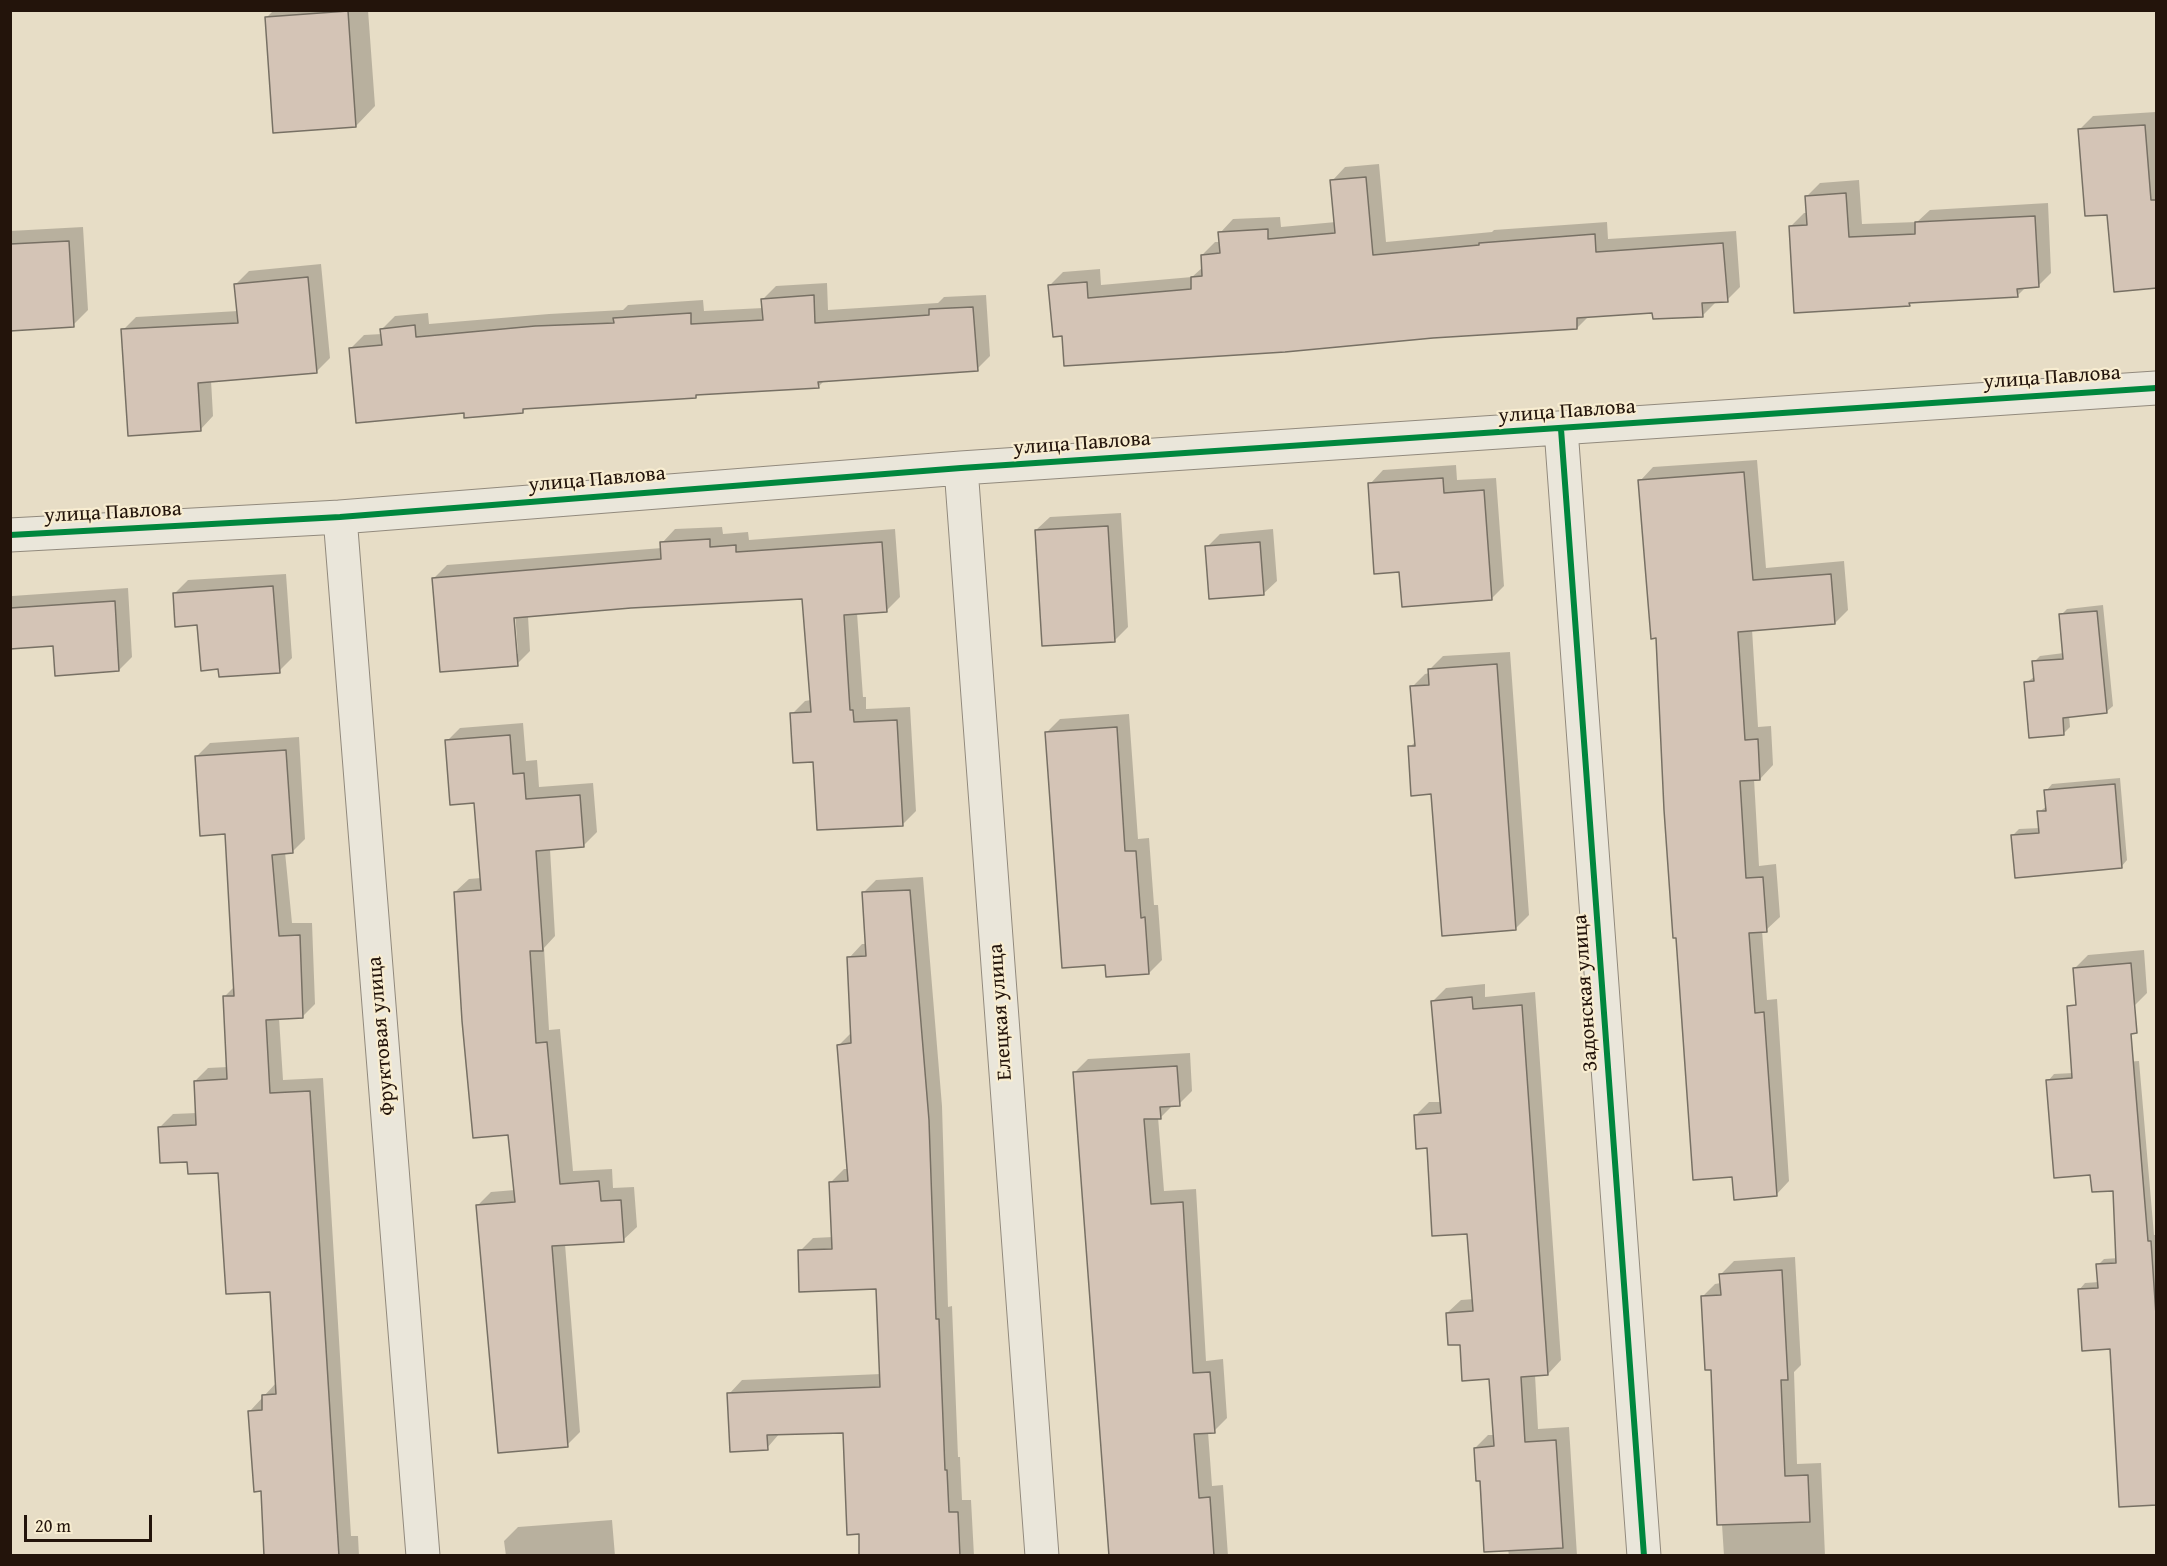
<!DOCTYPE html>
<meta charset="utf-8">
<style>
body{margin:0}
#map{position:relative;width:2167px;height:1566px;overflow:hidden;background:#e7ddc6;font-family:"Gentium Book Plus",serif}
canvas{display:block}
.frame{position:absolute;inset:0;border:12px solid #23140b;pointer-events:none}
.scale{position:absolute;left:24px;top:1515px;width:128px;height:27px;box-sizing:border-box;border:3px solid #23140b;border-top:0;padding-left:8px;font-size:18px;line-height:21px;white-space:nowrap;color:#23140b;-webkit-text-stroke:4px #f8edd1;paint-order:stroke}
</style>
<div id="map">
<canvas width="2167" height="1566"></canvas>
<div class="frame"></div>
<div class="scale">20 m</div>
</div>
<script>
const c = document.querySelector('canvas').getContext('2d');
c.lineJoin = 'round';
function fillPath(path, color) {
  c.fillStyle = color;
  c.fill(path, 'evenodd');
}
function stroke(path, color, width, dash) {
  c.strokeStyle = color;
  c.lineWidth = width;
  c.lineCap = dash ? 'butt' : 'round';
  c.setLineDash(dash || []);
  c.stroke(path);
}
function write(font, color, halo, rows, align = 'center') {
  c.font = font + ' "Gentium Book Plus",serif';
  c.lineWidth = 4.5;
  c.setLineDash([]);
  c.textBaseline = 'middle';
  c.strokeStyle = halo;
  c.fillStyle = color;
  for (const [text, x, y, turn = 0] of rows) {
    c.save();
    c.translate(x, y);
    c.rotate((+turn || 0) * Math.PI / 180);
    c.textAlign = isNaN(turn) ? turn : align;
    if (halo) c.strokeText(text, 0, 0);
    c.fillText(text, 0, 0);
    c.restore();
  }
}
const shadow = new Path2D(`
 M 274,10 L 368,10 L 375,106 L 356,126 L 266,18 Z
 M 2156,112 L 2156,287 L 2109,213 L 2080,129 L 2093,116 Z
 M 1379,164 L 1386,242 L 1492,232 L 1494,230 L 1607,222 L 1608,239 L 1736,231 L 1740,287 L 1727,300 L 1716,302 L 1703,315 L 1653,312 L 1589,316 L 1577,328 L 1063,334 L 1050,285 L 1063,272 L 1100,269 L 1101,285 L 1192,277 L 1203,267 L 1202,255 L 1215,242 L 1220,242 L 1220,233 L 1233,219 L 1280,217 L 1281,227 L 1336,222 L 1332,181 L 1345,167 Z
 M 1859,180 L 1862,224 L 1917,222 L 1930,210 L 2048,203 L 2051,273 L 2038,286 L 2026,287 L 2017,296 L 1912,301 L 1909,304 L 1791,226 L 1804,213 L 1808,213 L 1807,196 L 1820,183 Z
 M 83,227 L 88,310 L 73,325 L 10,329 L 10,231 Z
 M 321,264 L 330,358 L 317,371 L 211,380 L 213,416 L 200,430 L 123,330 L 136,317 L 238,311 L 236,284 L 249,271 Z
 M 827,283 L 828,310 L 938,303 L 944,297 L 986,295 L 990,356 L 977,369 L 825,380 L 818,387 L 699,393 L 695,397 L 527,407 L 523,411 L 465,412 L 350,349 L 364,335 L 382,334 L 382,329 L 395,316 L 428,313 L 429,324 L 549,314 L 623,310 L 628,305 L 703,300 L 704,311 L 763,308 L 763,299 L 776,286 Z
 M 1757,460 L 1766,568 L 1844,561 L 1848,610 L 1835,623 L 1752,629 L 1758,727 L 1771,726 L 1773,765 L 1760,779 L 1754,779 L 1759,866 L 1776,864 L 1780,917 L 1766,930 L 1762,930 L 1767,1000 L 1777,999 L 1789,1181 L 1776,1195 L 1657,637 L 1640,481 L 1653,467 Z
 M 1456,465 L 1457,480 L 1496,478 L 1504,586 L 1491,599 L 1400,570 L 1370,484 L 1383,470 Z
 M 1121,513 L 1128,627 L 1115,640 L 1036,530 L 1050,517 Z
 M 722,527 L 723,534 L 748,532 L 749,540 L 895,529 L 900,597 L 887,610 L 857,613 L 863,697 L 866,697 L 866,709 L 910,707 L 916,811 L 903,824 L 814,760 L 792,714 L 805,701 L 811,700 L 803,597 L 631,607 L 528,616 L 530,651 L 517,664 L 434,578 L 447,565 L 662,548 L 662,543 L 675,529 ZM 512,611 L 515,611 L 518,654 L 515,654 Z
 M 1273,529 L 1277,581 L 1263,594 L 1207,547 L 1220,534 Z
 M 286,574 L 292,658 L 279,671 L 220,668 L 198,624 L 174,594 L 188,580 Z
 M 128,588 L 132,657 L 119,670 L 54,644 L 10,647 L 12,596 Z
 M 2103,605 L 2113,706 L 2106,712 L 2069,715 L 2070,727 L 2064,733 L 2026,683 L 2035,676 L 2034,662 L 2040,656 L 2064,653 L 2061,615 L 2067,609 Z
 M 1510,652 L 1529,915 L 1515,929 L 1433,793 L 1410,747 L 1416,741 L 1412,687 L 1425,674 L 1430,673 L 1430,669 L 1443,656 Z
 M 1129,714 L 1138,839 L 1149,838 L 1154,905 L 1158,905 L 1162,960 L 1149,973 L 1047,732 L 1060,719 Z
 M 523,723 L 526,761 L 537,760 L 539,787 L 593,783 L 597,832 L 583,846 L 550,849 L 555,936 L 544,948 L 549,1030 L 560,1029 L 573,1171 L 612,1169 L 613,1188 L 634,1187 L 637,1227 L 623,1240 L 565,1244 L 580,1432 L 567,1445 L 478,1205 L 491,1192 L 515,1190 L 509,1133 L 455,892 L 469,879 L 481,878 L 476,801 L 447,741 L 460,728 Z
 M 299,737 L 305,839 L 292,852 L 285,852 L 292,923 L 312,923 L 315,1004 L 302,1017 L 279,1018 L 283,1080 L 323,1078 L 351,1536 L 358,1536 L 359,1556 L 266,1556 L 262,1490 L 250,1411 L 277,1382 L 271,1290 L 220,1171 L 189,1160 L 159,1128 L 173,1114 L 197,1113 L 195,1081 L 208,1068 L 228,1067 L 224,997 L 235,986 L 227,833 L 196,757 L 210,743 Z
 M 2120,778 L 2127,860 L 2121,867 L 2013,835 L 2019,829 L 2040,828 L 2039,812 L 2047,806 L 2046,791 L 2052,784 Z
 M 923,877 L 942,1106 L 948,1307 L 952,1306 L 958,1457 L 960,1457 L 962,1500 L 971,1500 L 974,1556 L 866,1556 L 860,1533 L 845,1431 L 780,1433 L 767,1448 L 729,1394 L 742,1380 L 881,1374 L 878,1288 L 800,1251 L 813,1238 L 833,1237 L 831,1182 L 844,1169 L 849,1169 L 839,1045 L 852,1032 L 849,958 L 862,944 L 867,944 L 863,893 L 876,880 Z
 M 2144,950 L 2147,993 L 2134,1006 L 2075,968 L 2088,955 Z
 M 1485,984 L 1485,997 L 1535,992 L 1561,1360 L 1548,1374 L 1535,1375 L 1538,1429 L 1569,1427 L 1577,1556 L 1509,1556 L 1508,1549 L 1481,1479 L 1475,1448 L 1488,1435 L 1494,1435 L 1490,1378 L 1447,1313 L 1461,1300 L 1474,1299 L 1468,1232 L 1415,1116 L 1429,1102 L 1441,1102 L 1433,1001 L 1446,988 Z
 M 1190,1053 L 1192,1091 L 1179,1104 L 1173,1105 L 1161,1117 L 1158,1117 L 1164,1191 L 1196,1189 L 1206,1361 L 1223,1359 L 1227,1418 L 1214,1431 L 1208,1432 L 1212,1486 L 1223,1485 L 1228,1556 L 1110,1556 L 1075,1072 L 1088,1059 Z
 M 2139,1061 L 2154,1235 L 2156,1235 L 2156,1504 L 2112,1348 L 2079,1290 L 2085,1283 L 2099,1282 L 2098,1265 L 2104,1259 L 2118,1258 L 2115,1189 L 2092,1174 L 2048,1081 L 2054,1074 L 2073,1073 L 2079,1065 Z
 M 1795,1257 L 1801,1365 L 1794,1372 L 1797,1464 L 1821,1463 L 1825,1556 L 1724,1556 L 1712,1368 L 1702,1297 L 1715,1284 L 1721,1283 L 1721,1274 L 1734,1261 Z
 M 612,1520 L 615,1556 L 506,1556 L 504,1541 L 518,1527 Z`);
const building = new Path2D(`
 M 348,11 L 356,127 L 273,133 L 265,17 Z
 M 2145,125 L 2151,200 L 2157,200 L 2157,288 L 2114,292 L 2107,215 L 2085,216 L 2078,129 Z
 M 1366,177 L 1373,255 L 1479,245 L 1479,243 L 1595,234 L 1596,252 L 1723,243 L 1728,302 L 1702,303 L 1703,317 L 1653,319 L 1652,313 L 1577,318 L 1577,329 L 1433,338 L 1285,352 L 1064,366 L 1062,336 L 1053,337 L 1048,285 L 1087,282 L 1088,298 L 1191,289 L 1191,277 L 1202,276 L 1201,255 L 1220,253 L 1218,232 L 1268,229 L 1268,239 L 1335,233 L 1330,180 Z
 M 1846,193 L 1849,237 L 1915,234 L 1915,222 L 2035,216 L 2039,287 L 2017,289 L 2018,297 L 1909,303 L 1910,306 L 1794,313 L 1789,226 L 1807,225 L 1805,196 Z
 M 69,241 L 74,327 L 10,331 L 10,244 Z
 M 308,277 L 317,373 L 198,383 L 201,431 L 128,436 L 121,329 L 238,323 L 234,284 Z
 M 814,295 L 815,323 L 929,315 L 929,309 L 973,307 L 978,371 L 818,382 L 819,388 L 696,395 L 696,398 L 523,409 L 523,413 L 464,418 L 464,413 L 356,423 L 349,348 L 382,345 L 380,329 L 415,325 L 416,337 L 535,326 L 614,323 L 613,318 L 691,313 L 691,324 L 763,320 L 761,299 Z
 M 1744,472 L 1753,580 L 1831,574 L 1835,624 L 1738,632 L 1745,740 L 1758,739 L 1760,780 L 1740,781 L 1746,878 L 1763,877 L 1767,932 L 1749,933 L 1755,1013 L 1764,1012 L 1777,1196 L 1734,1200 L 1732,1177 L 1693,1180 L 1676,938 L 1673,938 L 1664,810 L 1656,638 L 1651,639 L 1638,480 Z
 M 1443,478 L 1444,493 L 1484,490 L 1492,600 L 1402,607 L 1399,572 L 1374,574 L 1368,483 Z
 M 1108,526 L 1115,642 L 1042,646 L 1035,530 Z
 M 710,539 L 710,547 L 736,545 L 736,552 L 882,542 L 887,612 L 844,615 L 850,710 L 853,710 L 854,722 L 897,720 L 903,826 L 817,830 L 813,762 L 793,763 L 790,713 L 811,712 L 802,599 L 631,608 L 514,618 L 518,666 L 440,672 L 432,578 L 661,559 L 660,542 Z
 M 1260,542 L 1264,595 L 1209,599 L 1205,546 Z
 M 273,586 L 280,673 L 219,677 L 218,669 L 201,671 L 197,625 L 175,627 L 173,593 Z
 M 115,601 L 119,671 L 55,676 L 53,646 L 10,649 L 10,608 Z
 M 2097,611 L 2107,713 L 2063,718 L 2064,735 L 2029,738 L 2024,682 L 2034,681 L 2032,661 L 2063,659 L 2059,614 Z
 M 1497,664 L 1516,930 L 1442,936 L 1431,794 L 1411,796 L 1408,746 L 1415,746 L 1410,686 L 1429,685 L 1428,669 Z
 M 1117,727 L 1125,851 L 1136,851 L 1141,918 L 1145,917 L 1149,974 L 1106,977 L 1105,965 L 1062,968 L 1045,732 Z
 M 510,735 L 513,774 L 524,773 L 526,799 L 580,795 L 584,847 L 536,851 L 543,951 L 530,951 L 536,1043 L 547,1042 L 560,1184 L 599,1181 L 601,1201 L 621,1200 L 624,1242 L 552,1246 L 568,1447 L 498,1453 L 476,1205 L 515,1202 L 508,1135 L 473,1138 L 462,1021 L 454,892 L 481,890 L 474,803 L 450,805 L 445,740 Z
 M 286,750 L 293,853 L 272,855 L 279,936 L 300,935 L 303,1018 L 266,1020 L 270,1093 L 310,1091 L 339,1556 L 264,1556 L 261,1491 L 254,1492 L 248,1411 L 262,1410 L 262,1395 L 276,1394 L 270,1292 L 226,1294 L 218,1173 L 188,1174 L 187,1162 L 160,1163 L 158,1127 L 196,1125 L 194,1081 L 227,1079 L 223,996 L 234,996 L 225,834 L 200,836 L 195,756 Z
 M 2115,784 L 2122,868 L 2015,878 L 2011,835 L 2039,833 L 2037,811 L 2046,811 L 2044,790 Z
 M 910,890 L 929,1120 L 936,1319 L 939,1319 L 945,1470 L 947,1470 L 949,1512 L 958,1512 L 960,1556 L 859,1556 L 859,1534 L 847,1535 L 843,1433 L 767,1435 L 768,1450 L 730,1452 L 727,1393 L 880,1387 L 876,1289 L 799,1292 L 798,1250 L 832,1249 L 829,1182 L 848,1181 L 837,1045 L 851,1043 L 847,957 L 866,956 L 862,892 Z
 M 2131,963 L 2137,1033 L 2131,1034 L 2148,1241 L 2151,1241 L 2157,1330 L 2157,1505 L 2119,1507 L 2110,1349 L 2082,1351 L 2078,1289 L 2098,1288 L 2096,1264 L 2116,1263 L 2113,1191 L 2092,1192 L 2090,1175 L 2054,1178 L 2046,1080 L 2072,1078 L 2067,1006 L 2076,1005 L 2073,968 Z
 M 1472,997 L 1473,1009 L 1522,1005 L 1548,1375 L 1521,1377 L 1525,1442 L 1556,1440 L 1563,1548 L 1484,1552 L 1480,1481 L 1476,1481 L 1474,1448 L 1494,1446 L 1489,1379 L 1462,1381 L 1460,1345 L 1448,1345 L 1446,1313 L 1473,1311 L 1467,1234 L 1432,1236 L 1427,1148 L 1416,1149 L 1414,1115 L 1441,1113 L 1431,1001 Z
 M 1177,1066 L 1180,1106 L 1160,1107 L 1161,1119 L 1144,1119 L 1151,1204 L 1183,1202 L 1193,1373 L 1210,1372 L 1215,1433 L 1194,1434 L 1199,1498 L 1210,1497 L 1214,1556 L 1109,1556 L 1073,1072 Z
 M 1782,1270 L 1788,1380 L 1781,1380 L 1785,1476 L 1808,1475 L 1810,1522 L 1717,1525 L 1711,1370 L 1705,1370 L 1701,1296 L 1721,1295 L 1719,1274 Z`);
const minor = new Path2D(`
 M 1561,429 L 1644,1556
 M 961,468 L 1042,1556
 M 340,517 L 423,1556
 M 10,535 L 340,517 L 961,468 L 2156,388`);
const cycleway = new Path2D(`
 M 1561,429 L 1644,1556
 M 10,535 L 340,517 L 961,468 L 2156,388`);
const streetNames = [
 ["улица Павлова",2052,378,-4],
 ["улица Павлова",1567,412,-4],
 ["улица Павлова",1082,444,-4],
 ["улица Павлова",597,480,-5],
 ["улица Павлова",113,513,-3],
 ["Задонская улица",1586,993,-94],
 ["Елецкая улица",1001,1012,-94],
 ["Фруктовая улица",382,1036,-95]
];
fillPath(shadow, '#0003');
fillPath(building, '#d4c4b6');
stroke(building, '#777064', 1.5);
stroke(minor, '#928a7d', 35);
stroke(minor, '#eae6da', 33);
stroke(cycleway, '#00873e', 6);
write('21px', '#23140b', '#f8edd1', streetNames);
</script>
